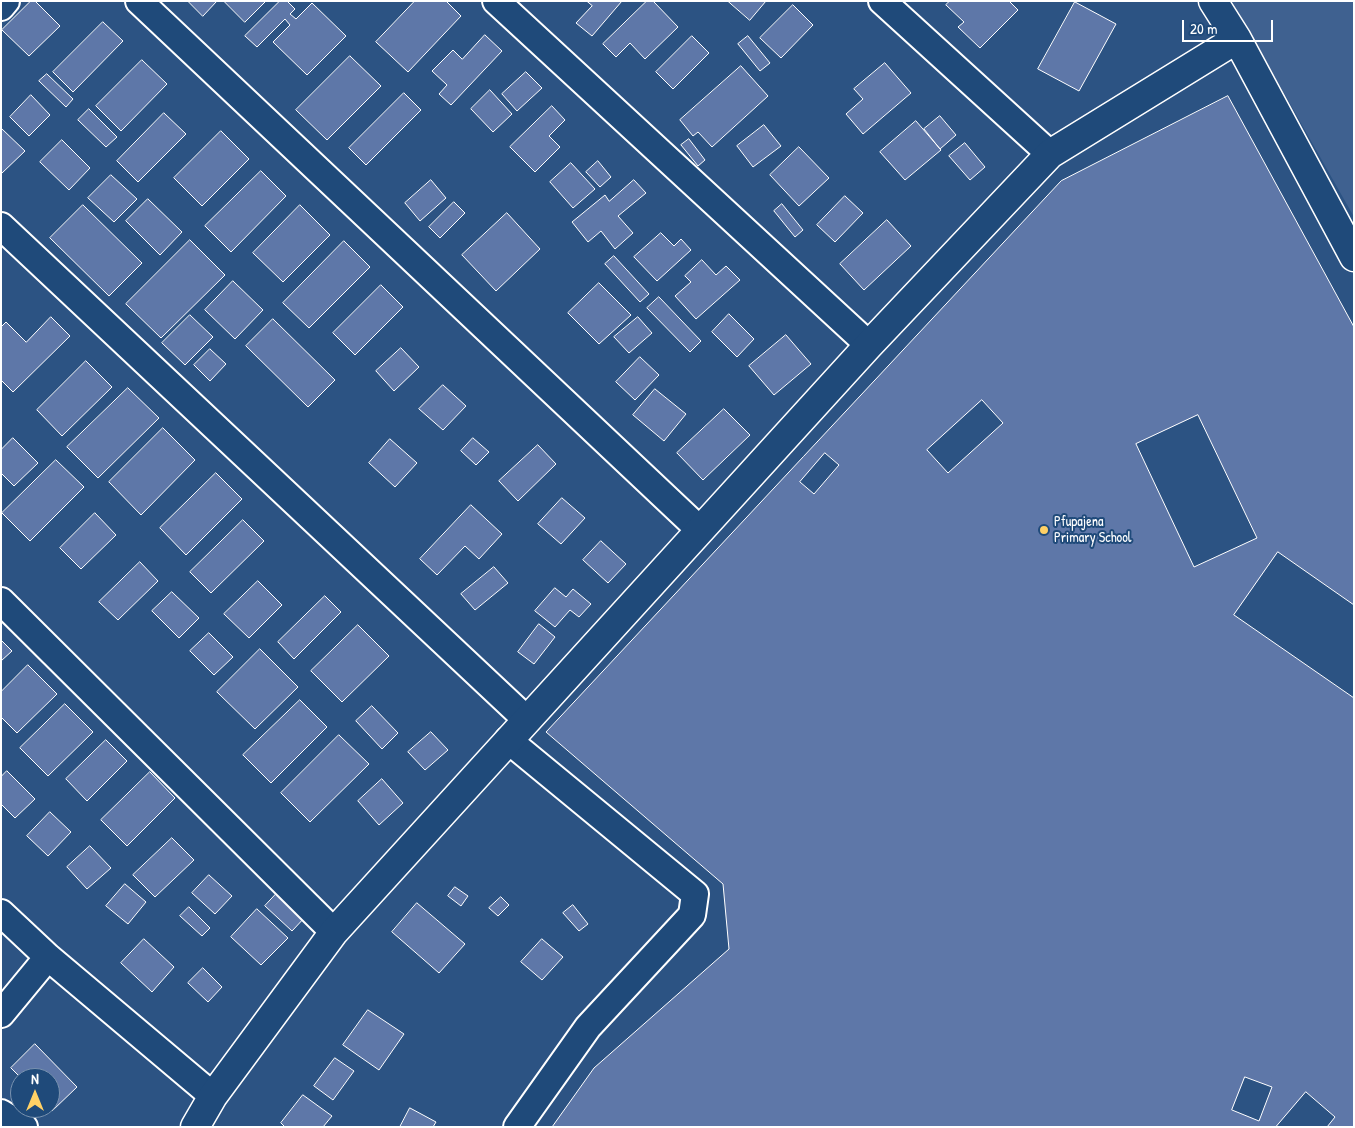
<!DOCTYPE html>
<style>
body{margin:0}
#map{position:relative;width:1355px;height:1128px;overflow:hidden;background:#2c5383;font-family:"Patrick Hand",sans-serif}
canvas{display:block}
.frame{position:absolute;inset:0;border:2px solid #fff;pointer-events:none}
.north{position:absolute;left:10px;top:1068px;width:50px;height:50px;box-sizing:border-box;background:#1f4a7a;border:1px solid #7992af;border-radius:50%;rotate:0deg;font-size:14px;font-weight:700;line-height:20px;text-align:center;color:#fff}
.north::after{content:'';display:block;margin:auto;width:18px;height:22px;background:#ffd166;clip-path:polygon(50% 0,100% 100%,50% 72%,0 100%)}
.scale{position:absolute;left:1182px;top:20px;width:91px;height:22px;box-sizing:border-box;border:2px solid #fff;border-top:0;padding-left:6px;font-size:15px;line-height:18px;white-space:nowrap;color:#fff;-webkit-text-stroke:4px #1f4a7a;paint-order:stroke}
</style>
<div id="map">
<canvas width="1355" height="1128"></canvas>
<div class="frame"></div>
<div class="north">N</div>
<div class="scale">20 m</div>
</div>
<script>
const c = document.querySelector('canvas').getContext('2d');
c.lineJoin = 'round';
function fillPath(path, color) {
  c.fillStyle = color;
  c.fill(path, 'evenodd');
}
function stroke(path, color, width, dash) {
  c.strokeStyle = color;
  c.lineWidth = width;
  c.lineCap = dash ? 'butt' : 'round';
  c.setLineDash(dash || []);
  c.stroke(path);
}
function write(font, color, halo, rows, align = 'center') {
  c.font = font + ' "Patrick Hand",sans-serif';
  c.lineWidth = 4;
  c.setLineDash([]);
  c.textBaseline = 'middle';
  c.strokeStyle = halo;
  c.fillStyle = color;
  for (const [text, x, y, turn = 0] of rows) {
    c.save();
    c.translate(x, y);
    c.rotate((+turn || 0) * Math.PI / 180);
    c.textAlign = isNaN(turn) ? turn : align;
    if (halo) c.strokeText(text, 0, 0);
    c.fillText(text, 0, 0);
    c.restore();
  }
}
const built = new Path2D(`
 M 1232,1 L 1354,1 L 1354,217 Z`);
const building = new Path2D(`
 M 31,1 L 35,1 L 60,26 L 29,56 L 2,30 Z
 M 188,1 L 217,1 L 203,16 Z
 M 224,1 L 266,1 L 245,22 Z
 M 280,1 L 287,1 L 295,9 L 290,14 L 296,19 L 312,3 L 346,36 L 307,75 L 273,42 L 290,25 L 285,19 L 257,47 L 245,36 Z
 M 415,1 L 446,1 L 461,16 L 408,72 L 376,42 Z
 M 587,1 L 622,1 L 592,36 L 576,23 L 592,6 Z
 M 647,1 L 653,1 L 678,27 L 645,59 L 630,43 L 616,57 L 603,44 Z
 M 728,1 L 766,1 L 750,20 Z
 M 950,1 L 1009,1 L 1018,10 L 980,48 L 958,27 L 964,22 L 946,5 Z
 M 1075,2 L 1116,24 L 1079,91 L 1038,69 Z
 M 793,5 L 813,25 L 781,58 L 760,38 Z
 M 103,22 L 123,41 L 73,92 L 53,72 Z
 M 485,35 L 502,51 L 451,105 L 439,94 L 447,85 L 432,71 L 453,50 L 462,59 Z
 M 692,36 L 709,53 L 673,89 L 656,72 Z
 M 748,36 L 770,63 L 760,71 L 738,44 Z
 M 350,56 L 381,86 L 327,140 L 296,110 Z
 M 142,60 L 167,84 L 121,131 L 96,106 Z
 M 885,63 L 911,93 L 863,134 L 846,114 L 863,99 L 854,89 Z
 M 741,66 L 768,96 L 712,147 L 698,132 L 693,136 L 680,120 Z
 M 526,72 L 542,88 L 517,111 L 502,94 Z
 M 47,74 L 73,99 L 66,107 L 39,81 Z
 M 490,90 L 512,114 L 493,132 L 471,109 Z
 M 404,93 L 421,110 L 366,165 L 349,148 Z
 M 31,95 L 50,115 L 29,136 L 10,117 Z
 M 1228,96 L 1354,327 L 1354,1127 L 552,1127 L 594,1068 L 729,949 L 723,884 L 546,732 L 1061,181 Z
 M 552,106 L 565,120 L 549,136 L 560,147 L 535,172 L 510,147 Z
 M 89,109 L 117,137 L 106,147 L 78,120 Z
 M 164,113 L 186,134 L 138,182 L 117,161 Z
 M 940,116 L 956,135 L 940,149 L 924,129 Z
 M 916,121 L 941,150 L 905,180 L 880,152 Z
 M 764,125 L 781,146 L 753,167 L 737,146 Z
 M 1,128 L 25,151 L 1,174 Z
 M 221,131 L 249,159 L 202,206 L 174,178 Z
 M 689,139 L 705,160 L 698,166 L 681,145 Z
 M 62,140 L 90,168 L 69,190 L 40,162 Z
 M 965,143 L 985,167 L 970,180 L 949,156 Z
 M 799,147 L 829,178 L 799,206 L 770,175 Z
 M 598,161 L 611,177 L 600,187 L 586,172 Z
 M 571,163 L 595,189 L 573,208 L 550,182 Z
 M 261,171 L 286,196 L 231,252 L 205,226 Z
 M 111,175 L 137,199 L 114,222 L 88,198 Z
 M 431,180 L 446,198 L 420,221 L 405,203 Z
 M 634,180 L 646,193 L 618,216 L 633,233 L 615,249 L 601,231 L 588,242 L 572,222 L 605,195 L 609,201 Z
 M 845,196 L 863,213 L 835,242 L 817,225 Z
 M 148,199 L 182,232 L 160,255 L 126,221 Z
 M 454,202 L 465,213 L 440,238 L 429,227 Z
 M 782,204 L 803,230 L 795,237 L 774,211 Z
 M 83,205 L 142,263 L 109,296 L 50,238 Z
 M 300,205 L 330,235 L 283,282 L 253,253 Z
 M 507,213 L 540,249 L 496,291 L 462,255 Z
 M 887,220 L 911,246 L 864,290 L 840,264 Z
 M 661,233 L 674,246 L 681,239 L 691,250 L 657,281 L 634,257 Z
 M 190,240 L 225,275 L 161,338 L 126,304 Z
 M 344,241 L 370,267 L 309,328 L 283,303 Z
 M 614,256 L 649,294 L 640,302 L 605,264 Z
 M 702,260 L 716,275 L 726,266 L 740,280 L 696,319 L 675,296 L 691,282 L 685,276 Z
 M 233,281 L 263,310 L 235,339 L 205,310 Z
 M 599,283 L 631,315 L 599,344 L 568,313 Z
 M 381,285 L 403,307 L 355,355 L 333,333 Z
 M 659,297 L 701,341 L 690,352 L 647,308 Z
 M 729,314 L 754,339 L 737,357 L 712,332 Z
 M 190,315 L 213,337 L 185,365 L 162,343 Z
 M 51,317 L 70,336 L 13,392 L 1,380 L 1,327 L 6,322 L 26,342 Z
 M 638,317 L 652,333 L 629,353 L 614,337 Z
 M 273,319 L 335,380 L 308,407 L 246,346 Z
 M 786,335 L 811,364 L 774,395 L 749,366 Z
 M 401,348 L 419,367 L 394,391 L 376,371 Z
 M 210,349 L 226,364 L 210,381 L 194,365 Z
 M 640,357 L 659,375 L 635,400 L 616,382 Z
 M 86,361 L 112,387 L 62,436 L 37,410 Z
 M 443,385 L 466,406 L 443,430 L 419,409 Z
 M 128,388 L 159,418 L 98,478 L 67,447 Z
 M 655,389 L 686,414 L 664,441 L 633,415 Z
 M 982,400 L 1003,423 L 948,473 L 927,450 Z
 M 724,409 L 750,435 L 703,480 L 677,453 Z
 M 1198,415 L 1257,538 L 1194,567 L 1136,444 Z
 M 163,428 L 195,460 L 141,515 L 109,482 Z
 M 13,438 L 38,463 L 14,486 L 1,473 L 1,450 Z
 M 473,438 L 489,452 L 476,465 L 461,451 Z
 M 390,439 L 417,463 L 395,487 L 369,463 Z
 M 538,445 L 556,464 L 518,501 L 499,481 Z
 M 825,453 L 839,465 L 814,494 L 800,482 Z
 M 56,460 L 84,487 L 30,541 L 2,513 Z
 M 216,473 L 242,499 L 186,555 L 160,528 Z
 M 562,498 L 585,518 L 561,544 L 538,524 Z
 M 471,505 L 502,534 L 479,559 L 465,546 L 437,575 L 420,559 Z
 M 95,513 L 116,535 L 81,569 L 60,548 Z
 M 243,520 L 264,541 L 211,593 L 190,572 Z
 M 601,541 L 626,564 L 608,583 L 583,560 Z
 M 1278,552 L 1354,605 L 1354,698 L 1234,615 Z
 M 140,562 L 158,581 L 118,620 L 99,602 Z
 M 494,567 L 508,583 L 475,610 L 461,594 Z
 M 258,581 L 282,605 L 249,638 L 224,614 Z
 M 555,588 L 566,597 L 573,589 L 591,604 L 579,617 L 570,610 L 555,627 L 535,611 Z
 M 172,592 L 199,618 L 179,638 L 152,611 Z
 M 325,596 L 341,612 L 294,659 L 278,642 Z
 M 539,624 L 555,637 L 534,664 L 518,652 Z
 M 358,625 L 389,656 L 342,702 L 311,671 Z
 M 209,633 L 233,657 L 214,675 L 190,651 Z
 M 1,640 L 12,651 L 1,661 Z
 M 260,649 L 298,687 L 255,729 L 217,692 Z
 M 28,665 L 57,694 L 17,733 L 1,717 L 1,692 Z
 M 300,700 L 327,727 L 271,783 L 243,755 Z
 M 65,704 L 93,732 L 48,776 L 20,748 Z
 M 372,706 L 398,733 L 382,749 L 356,721 Z
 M 431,732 L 448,750 L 425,770 L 408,752 Z
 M 339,735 L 369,764 L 310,822 L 281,793 Z
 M 106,740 L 127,761 L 87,801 L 66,779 Z
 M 7,771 L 35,799 L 15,818 L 1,804 L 1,777 Z
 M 150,772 L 175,798 L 127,846 L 101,820 Z
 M 382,779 L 403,803 L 379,825 L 358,801 Z
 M 50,812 L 71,832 L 48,856 L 27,836 Z
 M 172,838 L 194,860 L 155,897 L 133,875 Z
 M 90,846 L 111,868 L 87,889 L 67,867 Z
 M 209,875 L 232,896 L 215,914 L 192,893 Z
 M 125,884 L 146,902 L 128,924 L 106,906 Z
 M 455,887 L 468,896 L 461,906 L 448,896 Z
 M 279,891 L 307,915 L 292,931 L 265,906 Z
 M 501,897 L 509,905 L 498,916 L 489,908 Z
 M 417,903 L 465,944 L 439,973 L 392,932 Z
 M 573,905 L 588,924 L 579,931 L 563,913 Z
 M 189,907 L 210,928 L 202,936 L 180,916 Z
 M 257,909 L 288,938 L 261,965 L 231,937 Z
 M 144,939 L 174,967 L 152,992 L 121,963 Z
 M 542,939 L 563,957 L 542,980 L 521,962 Z
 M 203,968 L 222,987 L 208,1002 L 188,983 Z
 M 368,1010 L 404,1034 L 379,1070 L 343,1045 Z
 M 35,1044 L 77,1087 L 52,1111 L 50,1108 L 50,1078 L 21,1078 L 11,1068 Z
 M 335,1058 L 354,1071 L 333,1100 L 314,1086 Z
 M 1245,1077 L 1272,1087 L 1259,1121 L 1232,1110 Z
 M 1306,1092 L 1335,1117 L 1327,1127 L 1276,1127 Z
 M 303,1095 L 332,1116 L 323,1127 L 285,1127 L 281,1123 Z
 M 410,1108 L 436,1122 L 433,1127 L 400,1127 Z`);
const minor = new Path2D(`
 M 139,1 L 700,530
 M 496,1 L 869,345
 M 882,1 L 1050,154
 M 1,7 L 6,1
 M 1,226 L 527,720
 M 1,601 L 334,932
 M 508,740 L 695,894 L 692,915 L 588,1027 L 517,1127
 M 1,913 L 48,957 L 213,1096
 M 1,1014 L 48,957
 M 1,1113 L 24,1127`);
const tertiary = new Path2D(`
 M 1213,1 L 1237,39 L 1354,257
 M 195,1127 L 213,1096 L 334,932 L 869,345 L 1050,154 L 1237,39`);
const markers = [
 [1044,530,5,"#ffd166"]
];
const poiNames = [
 ["Pfupajena",1054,522],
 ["Primary School",1054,538]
];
fillPath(built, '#3f6190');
fillPath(building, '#5e77a8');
stroke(building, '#fff', 1);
stroke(minor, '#fff', 30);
stroke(tertiary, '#fff', 31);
stroke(minor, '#1f4a7a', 26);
stroke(tertiary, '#1f4a7a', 28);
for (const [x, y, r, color] of markers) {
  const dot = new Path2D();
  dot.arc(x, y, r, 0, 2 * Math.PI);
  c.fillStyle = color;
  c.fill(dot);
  stroke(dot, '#1f4a7a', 2);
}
write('14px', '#fff', '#1f4a7a', poiNames, 'left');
</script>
